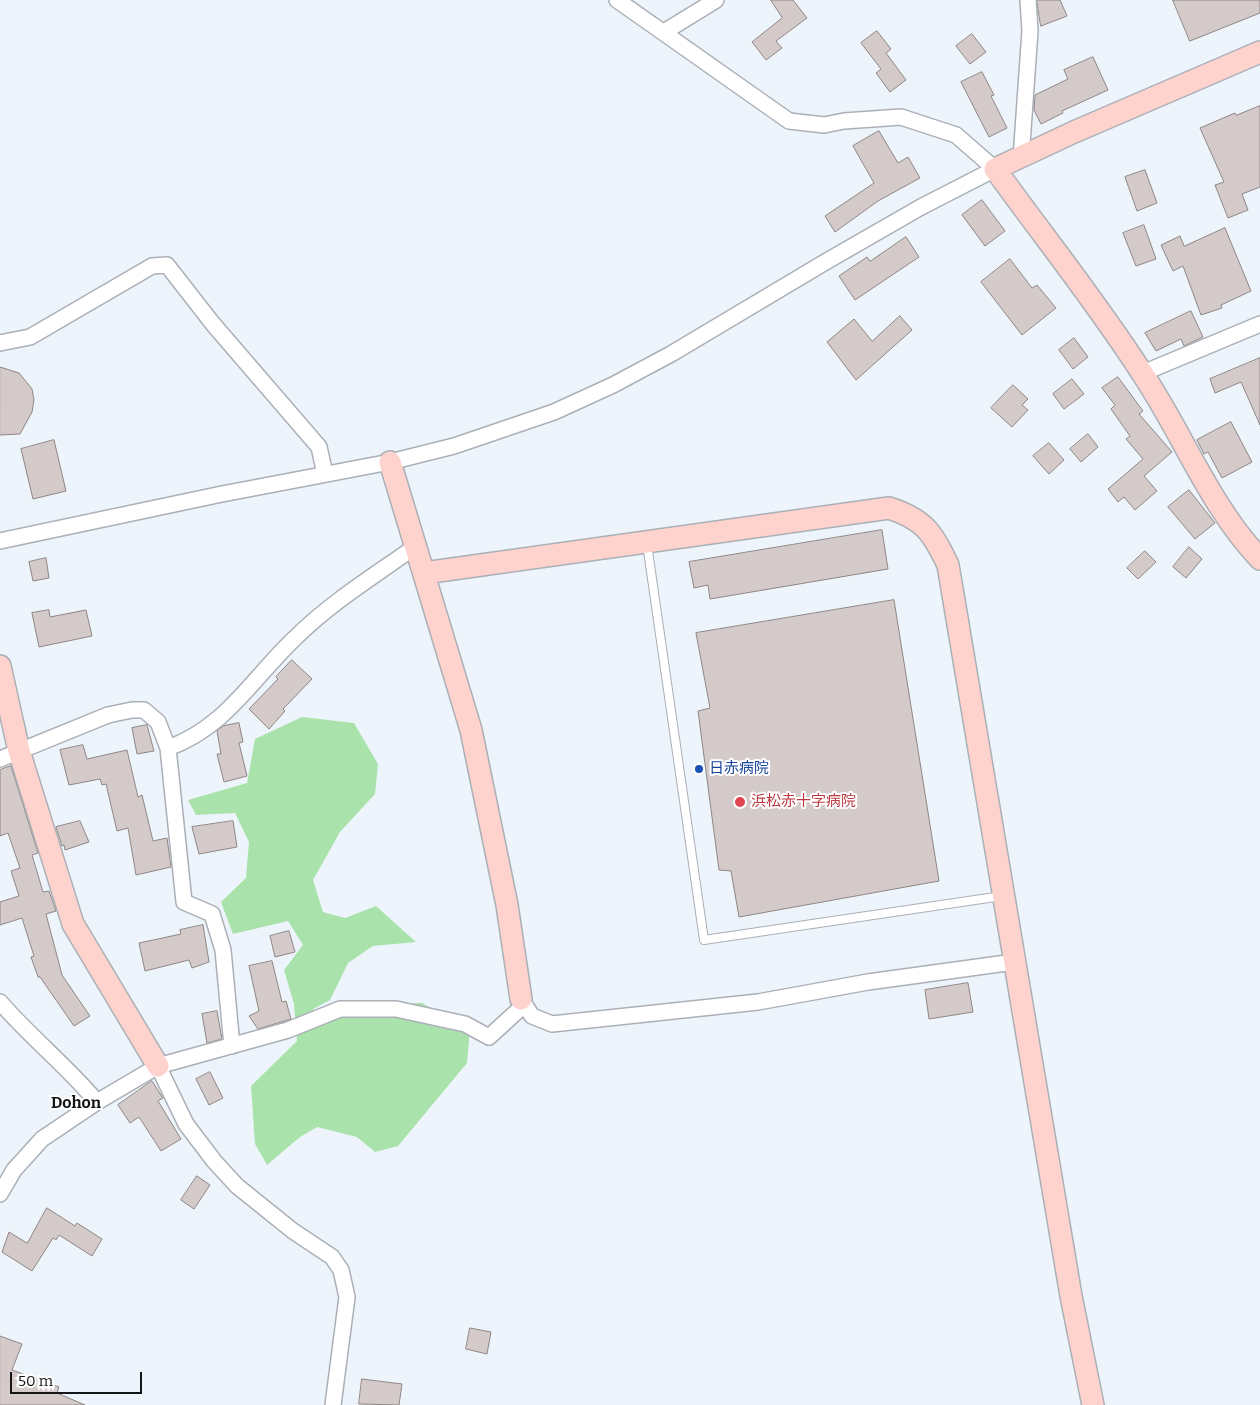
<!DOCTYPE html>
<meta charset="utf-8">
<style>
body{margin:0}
#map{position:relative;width:1260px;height:1405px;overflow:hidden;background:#eef4fb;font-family:Bitter,serif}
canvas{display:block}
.scale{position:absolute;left:10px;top:1372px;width:132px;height:22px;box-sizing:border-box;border:2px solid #131517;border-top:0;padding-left:6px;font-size:15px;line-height:18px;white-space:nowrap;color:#131517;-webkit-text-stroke:4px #fff;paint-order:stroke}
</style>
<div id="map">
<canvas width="1260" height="1405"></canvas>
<div class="scale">50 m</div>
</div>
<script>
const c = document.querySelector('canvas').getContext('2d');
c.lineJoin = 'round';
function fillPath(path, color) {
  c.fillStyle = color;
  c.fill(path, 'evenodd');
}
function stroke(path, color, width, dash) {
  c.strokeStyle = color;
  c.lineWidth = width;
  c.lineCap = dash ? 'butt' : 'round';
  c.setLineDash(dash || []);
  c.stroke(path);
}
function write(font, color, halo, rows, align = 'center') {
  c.font = font + ' Bitter,"Noto Sans JP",serif';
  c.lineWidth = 4;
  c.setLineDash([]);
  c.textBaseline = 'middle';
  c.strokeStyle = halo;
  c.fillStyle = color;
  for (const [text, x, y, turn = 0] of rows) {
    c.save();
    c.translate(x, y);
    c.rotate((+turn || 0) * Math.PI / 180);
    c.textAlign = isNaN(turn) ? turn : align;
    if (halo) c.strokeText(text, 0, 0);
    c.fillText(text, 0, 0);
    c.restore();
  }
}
const green = new Path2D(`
 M 302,717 L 354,723 L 378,764 L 375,794 L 340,832 L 313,880 L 323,912 L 345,918 L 376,906 L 416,942 L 373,946 L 348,963 L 330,1000 L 313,1009 L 316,1020 L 377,1004 L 422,1003 L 470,1030 L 467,1063 L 398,1146 L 375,1152 L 357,1137 L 317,1127 L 300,1137 L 267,1165 L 255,1144 L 251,1086 L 297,1041 L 294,1004 L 284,970 L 303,945 L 288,921 L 233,934 L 221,902 L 246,878 L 249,842 L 235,813 L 196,815 L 188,800 L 247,783 L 255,739 Z`);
const building = new Path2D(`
 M 771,0 L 793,0 L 807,18 L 776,41 L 782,48 L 766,60 L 752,42 L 782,18 Z
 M 1037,0 L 1060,0 L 1067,16 L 1041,26 Z
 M 1173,0 L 1260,0 L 1260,13 L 1190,41 Z
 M 877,31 L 891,49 L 886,53 L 906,80 L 890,92 L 876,73 L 881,69 L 861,43 Z
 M 972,34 L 986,52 L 970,64 L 956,46 Z
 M 1093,57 L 1108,90 L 1062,111 L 1063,113 L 1041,124 L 1034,110 L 1035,95 L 1068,79 L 1064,70 Z
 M 982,72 L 994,95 L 991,96 L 1007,128 L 989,137 L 961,82 Z
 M 1260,106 L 1260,187 L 1242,194 L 1248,210 L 1228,218 L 1215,185 L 1224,182 L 1200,128 L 1235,113 L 1236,115 Z
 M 879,131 L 898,163 L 908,157 L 920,178 L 878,201 L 835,232 L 825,216 L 874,183 L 853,146 Z
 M 1145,170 L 1157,203 L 1137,211 L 1125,177 Z
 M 982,200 L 1005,231 L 985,246 L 962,215 Z
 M 1144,225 L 1156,259 L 1136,266 L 1123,233 Z
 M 1225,228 L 1251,291 L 1221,305 L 1222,308 L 1201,315 L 1183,266 L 1173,271 L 1161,245 L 1180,236 L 1184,246 Z
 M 906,237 L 919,257 L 855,300 L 839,276 L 867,257 L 870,261 Z
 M 1010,259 L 1032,288 L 1037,285 L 1056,308 L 1022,335 L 981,282 Z
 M 1191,311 L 1203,337 L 1184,346 L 1181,339 L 1156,351 L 1145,333 Z
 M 900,316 L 912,330 L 856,380 L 827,342 L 854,319 L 872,341 Z
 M 1074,338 L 1088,357 L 1073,369 L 1059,350 Z
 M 1260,358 L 1260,425 L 1241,382 L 1215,393 L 1210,379 Z
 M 0,367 L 19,373 L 32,389 L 34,400 L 32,412 L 20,434 L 0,435 Z
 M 1118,377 L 1143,411 L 1139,414 L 1172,452 L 1144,476 L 1157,491 L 1135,510 L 1124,497 L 1118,502 L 1108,489 L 1143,459 L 1126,439 L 1130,436 L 1111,409 L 1115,405 L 1102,388 Z
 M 1072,379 L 1084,394 L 1064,409 L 1053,394 Z
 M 1013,385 L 1028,399 L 1022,405 L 1028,410 L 1012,427 L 991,408 Z
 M 1231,422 L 1252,462 L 1222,478 L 1208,452 L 1204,454 L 1197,440 Z
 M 1088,434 L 1098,447 L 1081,462 L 1070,449 Z
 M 54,440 L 66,491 L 33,499 L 21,449 Z
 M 1049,443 L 1064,460 L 1049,474 L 1033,456 Z
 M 1189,490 L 1215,523 L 1195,539 L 1168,507 Z
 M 882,530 L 888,569 L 710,599 L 708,585 L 694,588 L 689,562 Z
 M 1189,547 L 1202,559 L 1186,578 L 1173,567 Z
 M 1145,551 L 1156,562 L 1138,579 L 1127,568 Z
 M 46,558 L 49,578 L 33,581 L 29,562 Z
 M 894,600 L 939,881 L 739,917 L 731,871 L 719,870 L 698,711 L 710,708 L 696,633 Z
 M 49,610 L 50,617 L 86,610 L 92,636 L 39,647 L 32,613 Z
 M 292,660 L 312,679 L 283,709 L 285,711 L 269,729 L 249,709 L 278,679 L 276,677 Z
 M 239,723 L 243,742 L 239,743 L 247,776 L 224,782 L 217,754 L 221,754 L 217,731 L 223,726 Z
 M 147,725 L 154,751 L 137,754 L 132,728 Z
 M 83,745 L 87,759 L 127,750 L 138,797 L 142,795 L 153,841 L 167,838 L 171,867 L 136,875 L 128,828 L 117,831 L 106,784 L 102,785 L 100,779 L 69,785 L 60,750 Z
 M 11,766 L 38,853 L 32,855 L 43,892 L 49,891 L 56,911 L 46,914 L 62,975 L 90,1016 L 74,1026 L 40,977 L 38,977 L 31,957 L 34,956 L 22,918 L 0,925 L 0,902 L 19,896 L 11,871 L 20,868 L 8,833 L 0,836 L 0,770 Z
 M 80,821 L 89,842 L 65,850 L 64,845 L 62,846 L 56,827 Z
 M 233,821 L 237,847 L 199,854 L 192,827 Z
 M 203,925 L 209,962 L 192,968 L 189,960 L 145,971 L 139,943 L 181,934 L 180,930 Z
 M 289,931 L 295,952 L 275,957 L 270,936 Z
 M 272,961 L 282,1002 L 286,1001 L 291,1019 L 258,1029 L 249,1016 L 259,1011 L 249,966 Z
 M 968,983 L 973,1012 L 929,1019 L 925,990 Z
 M 217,1011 L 222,1039 L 207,1043 L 202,1014 Z
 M 210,1072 L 223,1098 L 209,1105 L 196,1079 Z
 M 152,1081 L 163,1098 L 158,1101 L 181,1139 L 161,1151 L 139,1117 L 130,1123 L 118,1105 Z
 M 197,1176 L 210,1185 L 194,1209 L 181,1200 Z
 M 47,1208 L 75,1226 L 77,1223 L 102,1239 L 92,1256 L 59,1235 L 56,1240 L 53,1238 L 32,1271 L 2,1252 L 9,1232 L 27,1243 Z
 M 470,1328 L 491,1332 L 487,1354 L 466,1349 Z
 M 0,1336 L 22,1344 L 12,1370 L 59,1387 L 57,1393 L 85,1405 L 0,1405 Z
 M 362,1379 L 402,1384 L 399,1405 L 359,1404 Z`);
const lane = new Path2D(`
 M 647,544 L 704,940 L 1002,896`);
const street = new Path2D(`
 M 664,32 L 716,0
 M 1021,158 L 1030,31 L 1028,0
 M 0,343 L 30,337 L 152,266 L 167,265 L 213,324 L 319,447 L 325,474
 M 1143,373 L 1260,324
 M 0,541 L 222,494 L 390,462 L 454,446 L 554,412 L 613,385 L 671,354 L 827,261 L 921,207 L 995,169 L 956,135 L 901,117 L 844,121 L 824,125 L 789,121 L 617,0
 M 168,748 C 226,727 251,680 294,639 C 330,603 374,576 416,546
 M 0,759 L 108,715 L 132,710 L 144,710 L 158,722 L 168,748 L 184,902 L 212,914 L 223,950 L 232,1046
 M 521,999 L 532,1016 L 552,1024 L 758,1002 L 868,982 L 1014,962
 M 0,1002 C 30,1037 67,1066 97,1102
 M 158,1066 L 186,1124 L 214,1161 L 237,1186 L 293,1231 L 332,1257 L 341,1270 L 347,1297 L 333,1405
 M 0,1194 L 14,1170 L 42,1139 L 97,1102 L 158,1066 L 288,1030 L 340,1009 L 396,1009 L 465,1024 L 489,1037 L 524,1005`);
const secondary = new Path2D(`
 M 1260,52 L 1074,132 L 995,169 C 1044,237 1097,303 1142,373 C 1183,434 1209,505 1260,559
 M 390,462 L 471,730 L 507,905 L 521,999
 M 424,573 L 889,508 C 924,519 933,533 948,565 L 1071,1296 L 1093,1405
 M 0,666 L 19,751 L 73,924 L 158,1066`);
const markers = [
 [699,769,5,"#1a4fb4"],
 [740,802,6,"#e0444e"]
];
const transitNames = [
 ["日赤病院",709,769]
];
const healthNames = [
 ["浜松赤十字病院",751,802]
];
const neighbourhoodNames = [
 ["Dohon",76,1104]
];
fillPath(green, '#a9e2aa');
fillPath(building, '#d4cac9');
stroke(building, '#8e8684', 1);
stroke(lane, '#abb0b7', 10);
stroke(street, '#abb0b7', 18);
stroke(secondary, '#abb0b7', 24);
stroke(lane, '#fff', 8);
stroke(street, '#fff', 15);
stroke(secondary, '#fed3ce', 21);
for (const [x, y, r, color] of markers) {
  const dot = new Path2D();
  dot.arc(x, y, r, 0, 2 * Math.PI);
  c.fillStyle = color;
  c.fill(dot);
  stroke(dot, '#fff', 2);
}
write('15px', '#164399', '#fff', transitNames, 'left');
write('15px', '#be3a42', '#fff', healthNames, 'left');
write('bold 16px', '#131517', '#fff', neighbourhoodNames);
</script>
